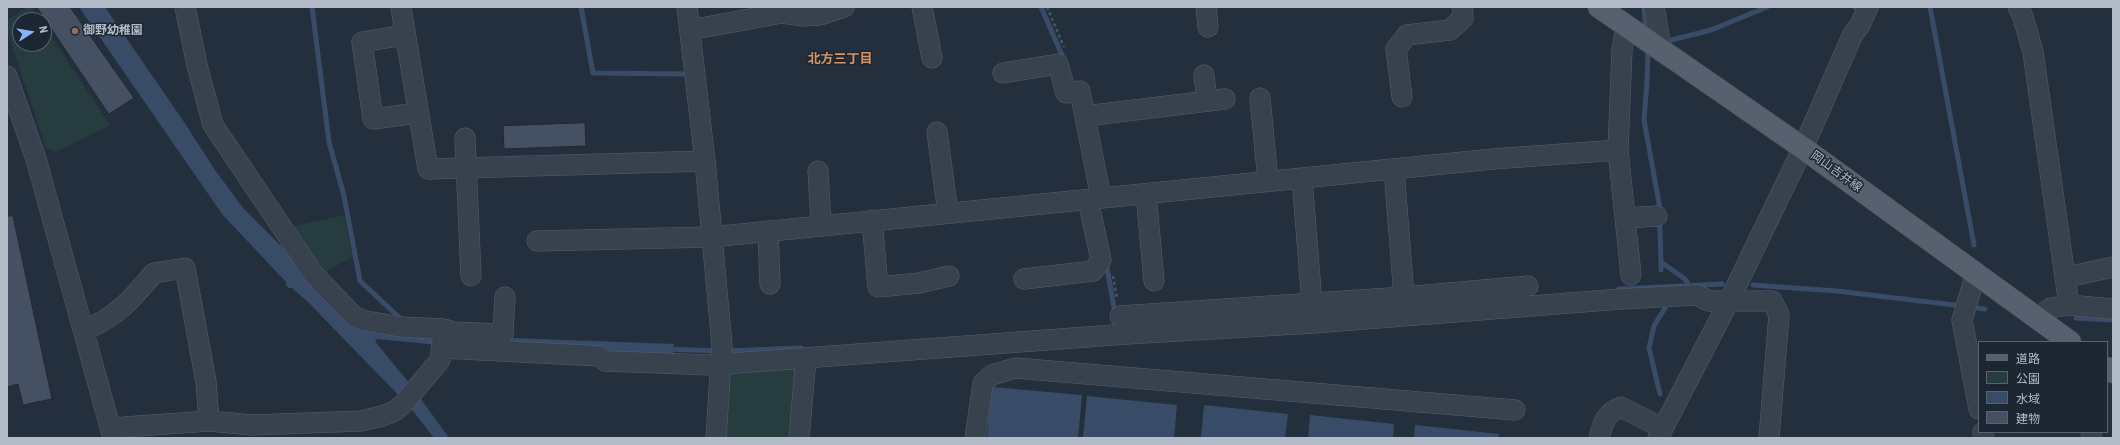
<!DOCTYPE html>
<meta charset="utf-8">
<style>
body{margin:0}
#map{position:relative;width:2120px;height:445px;overflow:hidden;background:#242f3e;font-family:"Roboto Condensed","Noto Sans JP",sans-serif}
canvas{display:block}
.frame{position:absolute;inset:0;border:8px solid #b4bcc9;pointer-events:none}
.legend{position:absolute;left:1978px;top:341px;width:130px;height:92px;box-sizing:border-box;background:#1d2633;border:1px solid #59626f;margin:0;padding:5px 7px;list-style:none;font-size:12px;color:#b4bcc9}
.legend li{display:flex;align-items:center;gap:8px;height:20px}
.legend b{width:20px;border:1px solid #59626f}
.north{position:absolute;left:12px;top:12px;width:40px;height:40px;box-sizing:border-box;background:#1d2633;border:1px solid #59626f;border-radius:50%;rotate:78deg;font-size:11px;font-weight:700;line-height:16px;text-align:center;color:#b4bcc9}
.north::after{content:'';display:block;margin:auto;width:14px;height:18px;background:#8ab4f8;clip-path:polygon(50% 0,100% 100%,50% 72%,0 100%)}
</style>
<div id="map">
<canvas width="2120" height="445"></canvas>
<div class="frame"></div>
<ul class="legend">
<li><b style="height:5px;background:#56606e"></b>道路</li>
<li><b style="height:11px;background:#263c3f"></b>公園</li>
<li><b style="height:11px;background:#394c67"></b>水域</li>
<li><b style="height:11px;background:#455162"></b>建物</li>
</ul>
<div class="north">N</div>
</div>
<script>
const c = document.querySelector('canvas').getContext('2d');
c.lineJoin = 'round';
function fillPath(path, color) {
  c.fillStyle = color;
  c.fill(path, 'evenodd');
}
function stroke(path, color, width, dash) {
  c.strokeStyle = color;
  c.lineWidth = width;
  c.lineCap = dash ? 'butt' : 'round';
  c.setLineDash(dash || []);
  c.stroke(path);
}
function write(font, color, halo, rows, align = 'center') {
  c.font = font + ' "Roboto Condensed","Noto Sans JP",sans-serif';
  c.lineWidth = 3;
  c.setLineDash([]);
  c.textBaseline = 'middle';
  c.strokeStyle = halo;
  c.fillStyle = color;
  for (const [text, x, y, turn = 0] of rows) {
    c.save();
    c.translate(x, y);
    c.rotate((+turn || 0) * Math.PI / 180);
    c.textAlign = isNaN(turn) ? turn : align;
    if (halo) c.strokeText(text, 0, 0);
    c.fillText(text, 0, 0);
    c.restore();
  }
}
const green = new Path2D(`
 M 27,7 L 32,7 L 41,20 L 20,20 L 20,44 L 44,44 L 44,25 L 110,125 L 56,152 L 46,148 L 7,31 L 7,20 Z
 M 344,215 L 352,257 L 320,275 L 289,227 Z
 M 799,367 L 793,438 L 722,438 L 728,372 Z`);
const water = new Path2D(`
 M 79,7 L 105,7 L 182,119 L 215,170 L 243,208 L 351,316 L 456,336 L 674,344 L 673,356 L 438,345 L 377,339 L 375,341 L 378,345 L 410,384 L 449,438 L 434,438 L 409,406 L 308,302 L 292,288 L 289,288 L 285,284 L 287,283 L 222,214 Z
 M 991,387 L 1082,395 L 1078,438 L 987,438 Z
 M 1087,396 L 1177,405 L 1174,438 L 1083,438 Z
 M 1204,405 L 1288,414 L 1285,438 L 1201,438 Z
 M 1310,415 L 1394,424 L 1393,438 L 1308,438 Z
 M 1415,425 L 1499,434 L 1499,438 L 1414,438 Z`);
const stream = new Path2D(`
 M 312,7 L 329,142 L 344,196 L 360,281 L 402,320
 M 581,7 L 593,73 L 690,74 L 690,76
 M 1041,7 L 1065,62
 M 1644,7 L 1646,32
 M 1855,7 L 1864,8
 M 1930,7 L 1974,245
 M 1664,42 L 1711,30 L 1767,7
 M 1648,48 L 1647,82 L 1644,120 L 1659,203 L 1661,262 L 1685,279 L 1689,285
 M 1106,262 L 1115,313
 M 1661,270 L 1661,262
 M 1753,285 L 1837,291 L 1962,306
 M 1619,289 L 1722,284
 M 1970,307 L 1985,309
 M 2076,318 L 2113,320
 M 667,349 L 717,351
 M 725,351 L 801,348
 M 1660,394 L 1649,348 L 1654,326 L 1665,308`);
const building = new Path2D(`
 M 37,7 L 70,7 L 134,98 L 109,114 Z
 M 585,123 L 586,146 L 504,149 L 503,126 Z
 M 7,216 L 13,216 L 52,399 L 23,405 L 18,384 L 7,387 Z`);
const path = new Path2D(`
 M 1047,7 L 1064,47
 M 1113,276 L 1117,299`);
const minor = new Path2D(`
 M 185,7 L 197,65 L 213,125 L 314,275 L 355,317 L 366,321 L 402,327 L 444,329 L 453,332 L 503,334 L 505,297
 M 687,7 L 705,161 L 722,345 L 716,438
 M 922,7 L 932,58
 M 1206,7 L 1208,27
 M 1654,7 L 1662,52
 M 2018,7 L 2023,17 L 2033,52 L 2069,305 L 2051,308 L 2037,317
 M 401,8 L 428,169 L 705,161
 M 1626,27 L 1622,50 L 1618,150 L 1631,275
 M 690,30 L 782,13 L 804,16 L 820,15 L 844,7
 M 405,35 L 362,42 L 373,119 L 418,113
 M 1003,73 L 1058,64 L 1066,93 L 1080,91 L 1101,198
 M 1204,75 L 1207,101
 M 7,76 L 36,159 L 113,438
 M 1402,97 L 1396,49 L 1407,35 L 1450,30 L 1463,18 L 1462,7
 M 1260,98 L 1268,181
 M 1085,116 L 1225,99
 M 937,132 L 948,213
 M 465,138 L 471,276
 M 1394,169 L 1404,297
 M 818,171 L 821,225
 M 1302,178 L 1312,304
 M 1146,194 L 1154,281
 M 1625,218 L 1657,216
 M 872,220 L 878,287 L 919,283 L 949,276
 M 768,231 L 770,284
 M 537,241 L 711,237 L 1493,159 L 1618,150
 M 1976,273 L 1962,320 L 1979,409
 M 2067,277 L 2113,267
 M 1024,279 L 1093,271 L 1101,260 L 1088,200
 M 2069,305 L 2113,309
 M 1120,316 L 1404,297 L 1528,286
 M 84,330 C 117,318 132,298 154,273 L 185,268 L 206,382 L 209,421
 M 442,348 L 599,356 L 605,361 L 710,365 L 1127,334 L 1314,323 L 1621,299 L 1697,295 L 1709,301 L 1729,301 L 1658,438
 M 111,430 L 124,427 L 209,421 L 252,425 L 361,421 L 382,416 L 395,411 L 404,403 L 440,360 L 443,335
 M 1983,432 L 1984,438
 M 2091,432 L 2092,438
 M 799,438 L 806,358
 M 975,438 L 983,383 L 992,375 L 1015,368 L 1515,410
 M 1599,438 C 1603,423 1605,413 1621,407 L 1662,428
 M 1769,438 L 1779,315 L 1772,301 L 1729,301 L 1803,148 L 1853,34 L 1860,25 L 1868,7`);
const major = new Path2D(`
 M 1599,7 L 1803,148 L 2070,342
 M 2107,368 L 2113,372`);
const markers = [
 [75,31,4,"#8d6e63"]
];
const poiNames = [
 ["御野幼稚園",83,31]
];
const streetNames = [
 ["岡山吉井線",1836,172,36]
];
const neighbourhoodNames = [
 ["北方三丁目",840,60]
];
fillPath(green, '#263c3f');
fillPath(water, '#394c67');
stroke(stream, '#394c67', 5);
fillPath(building, '#455162');
stroke(building, '#1f2835', 1);
stroke(minor, '#565f6c', 21);
stroke(major, '#414a57', 23);
stroke(path, '#44595c', 2.5, [3, 3]);
stroke(minor, '#38414e', 20);
stroke(major, '#56606e', 22);
for (const [x, y, r, color] of markers) {
  const dot = new Path2D();
  dot.arc(x, y, r, 0, 2 * Math.PI);
  c.fillStyle = color;
  c.fill(dot);
  stroke(dot, '#1d2633', 1.5);
}
write('bold 12px', '#b4bcc9', '#1d2633', poiNames, 'left');
write('12px', '#b4bcc9', '#1d2633', streetNames);
write('bold 13px', '#d59563', '#1d2633', neighbourhoodNames);
</script>
